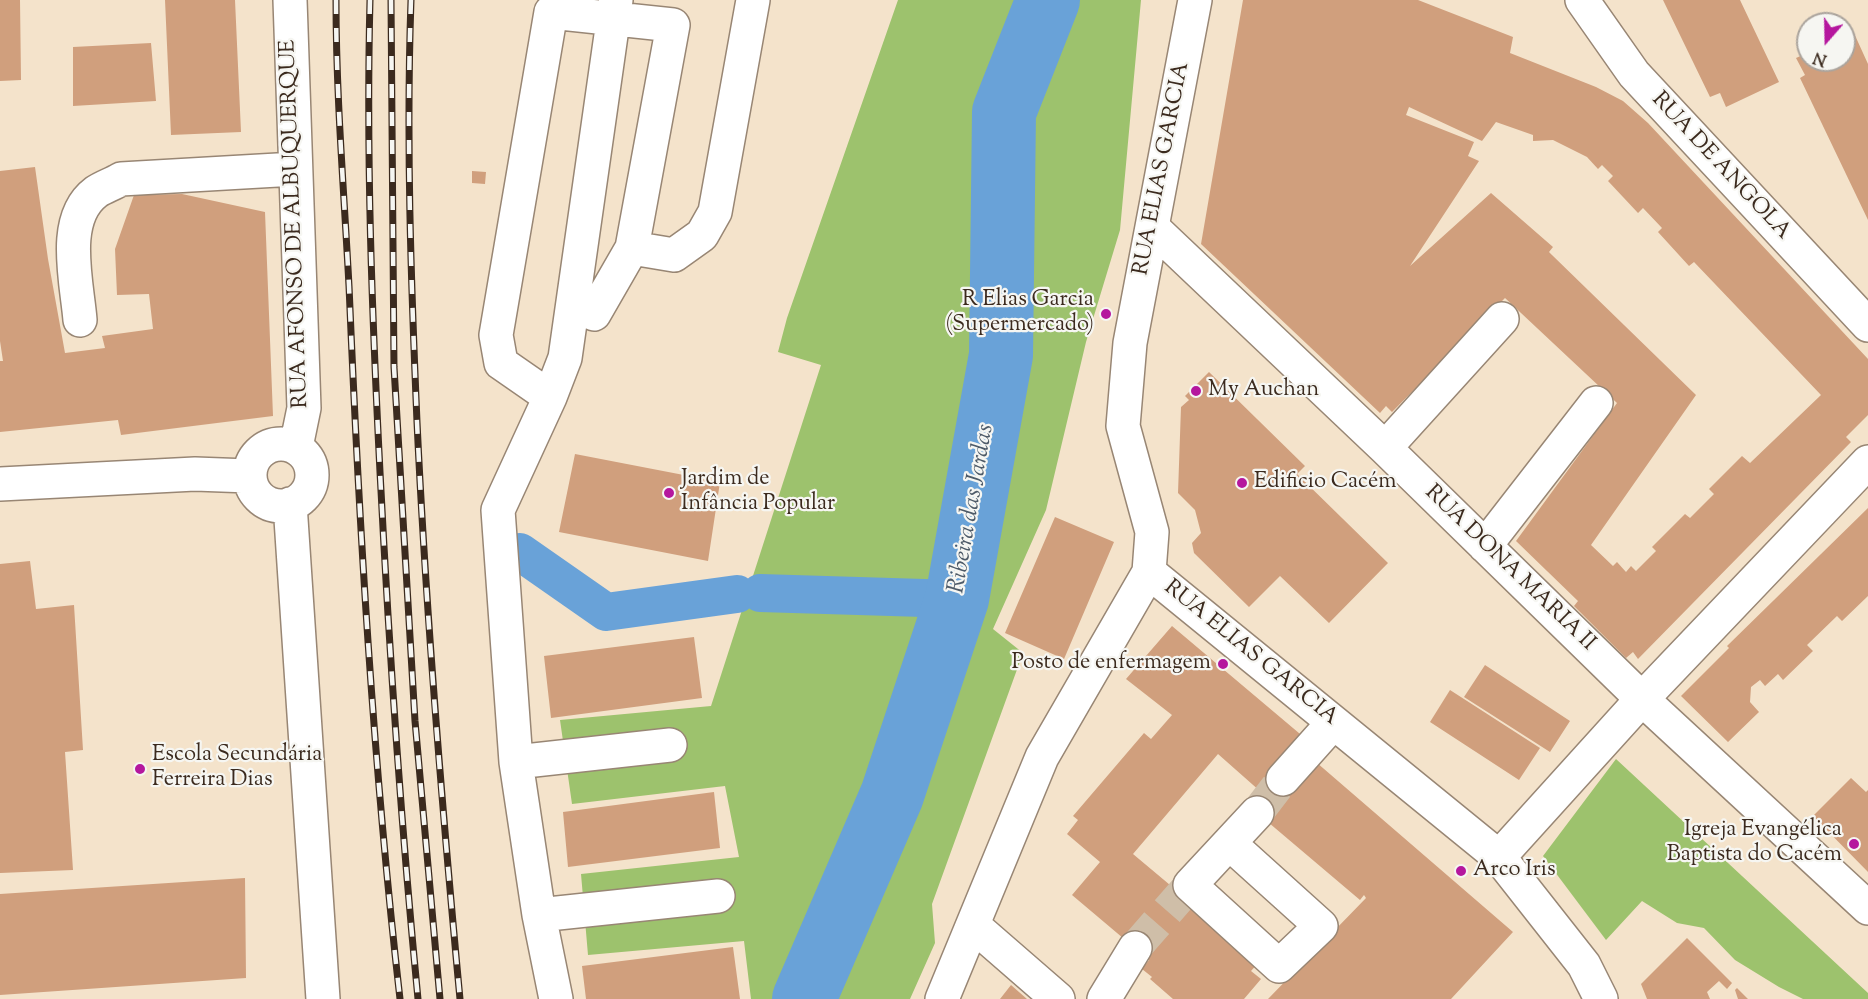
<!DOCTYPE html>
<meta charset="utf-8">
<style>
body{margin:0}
#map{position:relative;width:1868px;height:999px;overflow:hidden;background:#f4e3cb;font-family:"Sorts Mill Goudy",serif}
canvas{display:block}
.north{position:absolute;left:1796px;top:12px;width:60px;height:60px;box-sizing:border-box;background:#f6f6f2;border:2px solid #aba49d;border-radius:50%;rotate:200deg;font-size:16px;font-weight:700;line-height:24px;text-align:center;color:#3b2a1e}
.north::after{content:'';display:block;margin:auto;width:21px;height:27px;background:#b5179e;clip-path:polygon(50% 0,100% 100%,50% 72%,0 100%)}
</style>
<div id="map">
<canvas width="1868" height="999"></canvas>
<div class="north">N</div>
</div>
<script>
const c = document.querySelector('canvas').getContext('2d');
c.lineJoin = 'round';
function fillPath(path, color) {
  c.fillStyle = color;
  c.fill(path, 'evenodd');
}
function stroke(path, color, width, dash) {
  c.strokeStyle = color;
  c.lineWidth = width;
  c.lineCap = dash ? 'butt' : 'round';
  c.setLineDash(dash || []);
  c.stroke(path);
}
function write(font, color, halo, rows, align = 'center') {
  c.font = font + ' "Sorts Mill Goudy",serif';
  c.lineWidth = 4.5;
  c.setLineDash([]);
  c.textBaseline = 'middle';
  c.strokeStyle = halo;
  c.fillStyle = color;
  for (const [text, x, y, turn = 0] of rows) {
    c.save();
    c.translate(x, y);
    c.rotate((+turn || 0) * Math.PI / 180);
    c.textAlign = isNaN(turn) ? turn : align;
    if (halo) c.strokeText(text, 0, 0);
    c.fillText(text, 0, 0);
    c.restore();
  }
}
const green = new Path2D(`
 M 898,0 L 1141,0 L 1120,230 L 1086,342 L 1046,510 L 993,629 L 1023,653 L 932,904 L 935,943 L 910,999 L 751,999 L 744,941 L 588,955 L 581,874 L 739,857 L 725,786 L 572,804 L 560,720 L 711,706 L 821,365 L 778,352 L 787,318 Z
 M 1616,759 L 1868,993 L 1868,999 L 1803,999 L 1779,987 L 1735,960 L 1704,928 L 1677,923 L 1642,901 L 1606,940 L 1543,856 Z`);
const canal = new Path2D(`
 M 520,552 L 606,612 L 737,594
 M 760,593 L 957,599`);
const river = new Path2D(`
 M 804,999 L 892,795 L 957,599 L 1001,355 L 1004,112 L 1048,0`);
const building = new Path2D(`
 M 0,0 L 20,0 L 21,80 L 0,81 Z
 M 165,0 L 235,0 L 241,132 L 171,135 Z
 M 1243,0 L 1418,0 L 1513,37 L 1510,53 L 1596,87 L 1623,101 L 1648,123 L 1868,359 L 1868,415 L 1846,437 L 1851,442 L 1638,659 L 1633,652 L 1626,658 L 1574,606 L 1578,601 L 1516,541 L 1617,403 L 1505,298 L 1392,412 L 1386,406 L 1380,413 L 1201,244 ZM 1409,107 L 1482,141 L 1496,122 L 1533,135 L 1533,141 L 1553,140 L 1587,157 L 1598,169 L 1602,165 L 1613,176 L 1608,181 L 1638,213 L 1643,208 L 1662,228 L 1658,232 L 1689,266 L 1694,262 L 1821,395 L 1750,463 L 1742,456 L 1709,489 L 1714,494 L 1690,518 L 1685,514 L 1652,547 L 1656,551 L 1636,571 L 1631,566 L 1626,572 L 1617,562 L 1613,566 L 1591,545 L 1696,395 L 1552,255 L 1549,252 L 1553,247 L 1491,193 L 1410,266 L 1479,161 L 1468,156 L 1474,142 L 1406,115 Z
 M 1663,0 L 1740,0 L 1779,82 L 1726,107 L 1720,93 L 1710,97 Z
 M 1853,31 L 1868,64 L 1868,220 L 1800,78 L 1805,75 L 1796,58 L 1805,54 L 1801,49 L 1808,45 L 1808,60 L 1844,60 L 1844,36 Z
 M 151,43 L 156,101 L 73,106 L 73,47 Z
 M 35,167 L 48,259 L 65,353 L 105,348 L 102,336 L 153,329 L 149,294 L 117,295 L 115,249 L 134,195 L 182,194 L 265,212 L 273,416 L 121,435 L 118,420 L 0,432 L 0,361 L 3,361 L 0,341 L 0,171 Z
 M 472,171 L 486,172 L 485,184 L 472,183 Z
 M 1209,372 L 1305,466 L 1297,474 L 1388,563 L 1329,623 L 1280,576 L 1249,607 L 1194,553 L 1192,543 L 1201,533 L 1195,510 L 1178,493 L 1181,407 L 1189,400 L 1185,396 Z
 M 575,454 L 720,482 L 708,561 L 559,532 Z
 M 1868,508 L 1868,596 L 1842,621 L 1837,616 L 1807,645 L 1813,651 L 1783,680 L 1778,674 L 1765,686 L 1760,680 L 1751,687 L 1750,702 L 1759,712 L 1728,742 L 1681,696 L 1729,648 L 1727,646 Z
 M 1055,517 L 1114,542 L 1064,659 L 1005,633 Z
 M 30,561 L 36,609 L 74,605 L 83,750 L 65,752 L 73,870 L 0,873 L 0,564 Z
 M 1172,626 L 1306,739 L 1309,756 L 1513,932 L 1451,999 L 1268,999 L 1366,898 L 1364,895 L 1360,900 L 1249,806 L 1261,792 L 1218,754 L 1133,854 L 1170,885 L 1172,883 L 1259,962 L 1251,971 L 1261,979 L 1244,999 L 1173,999 L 1150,979 L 1152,977 L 1142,969 L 1149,960 L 1072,895 L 1100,862 L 1067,834 L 1078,820 L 1073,816 L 1144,733 L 1151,739 L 1172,715 L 1126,679 Z
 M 694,637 L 702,698 L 551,718 L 544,656 Z
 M 1485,665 L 1570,721 L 1550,752 L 1464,697 Z
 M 1450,690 L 1540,748 L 1519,780 L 1430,722 Z
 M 1851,778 L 1866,792 L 1868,790 L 1868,872 L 1813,816 Z
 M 714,792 L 720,848 L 568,867 L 563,812 Z
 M 245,878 L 246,978 L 0,995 L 0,894 Z
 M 1687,938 L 1732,983 L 1727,989 L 1719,981 L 1707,992 L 1710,999 L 1647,999 L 1641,984 Z
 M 733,947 L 740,999 L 586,999 L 582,966 Z
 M 1011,985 L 1027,999 L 1000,999 Z
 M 1737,988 L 1748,999 L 1738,999 L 1735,990 Z`);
const minorTunnel = new Path2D(`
 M 1257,813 L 1283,779
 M 1135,948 L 1190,885`);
const minor = new Path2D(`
 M 290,0 L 304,408 L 296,447
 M 1582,0 L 1634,74 L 1868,325
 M 1152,227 L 1385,448 L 1642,699 L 1868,908
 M 632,248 L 674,255 L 702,235 L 715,212 L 753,0
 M 80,320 C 77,282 60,219 96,192 C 103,187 113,184 121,179 L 295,169
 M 550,397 L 501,363 L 496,335 L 551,12 L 673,25 L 632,248 L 594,314
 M250 475a31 31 0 1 1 62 0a31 31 0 1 1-62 0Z
 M 1385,448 L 1502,319
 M 0,484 L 195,474 L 249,476
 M 290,504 L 323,999
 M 1485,546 L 1596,403
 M 1149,572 L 1499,857 L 1584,965 L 1601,999
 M 516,762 L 670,745
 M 1283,779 L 1333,723
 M 1229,843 L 1321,926 L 1279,966 L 1190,885 L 1257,813
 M 1499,857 L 1642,699 L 1868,462
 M 539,915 L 718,896
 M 974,926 L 1058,999
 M 556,999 L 539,915 L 516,762 L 498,510 L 550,397 L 565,358 L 616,0
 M 942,999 L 1042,757 L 1149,572 L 1152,532 L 1123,426 L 1130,343 L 1195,0
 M 1104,999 L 1135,948`);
const rail = new Path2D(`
 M 336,0 C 336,96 344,191 349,286 C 359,524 373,763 400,999
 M 370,0 C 366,158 372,315 380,472 C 389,648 401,824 418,999
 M 391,0 L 394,367 L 415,721 L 440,999
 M 411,0 C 406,141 411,282 417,422 C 426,615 442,807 460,999`);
const markers = [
 [1106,314,6,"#b5179e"],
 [1196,391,6,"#b5179e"],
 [1242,483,6,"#b5179e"],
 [669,493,6,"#b5179e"],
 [1223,664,6,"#b5179e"],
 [140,769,6,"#b5179e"],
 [1854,844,6,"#b5179e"],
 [1461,871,6,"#b5179e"]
];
const streetNames = [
 ["RUA DE ANGOLA",1720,167,47],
 ["RUA ELIAS GARCIA",1163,169,-79],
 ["RUA AFONSO DE ALBUQUERQUE",296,224,-92],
 ["RUA DONA MARIA II",1509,569,44],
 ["RUA ELIAS GARCIA",1250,654,39]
];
const poiNames = [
 ["R Elias Garcia",1094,301,"right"],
 ["(Supermercado)",1094,326,"right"],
 ["My Auchan",1208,391],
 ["Jardim de",681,480],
 ["Infância Popular",681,505],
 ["Edificio Cacém",1254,483],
 ["Posto de enfermagem",1211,664,"right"],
 ["Escola Secundária",152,756],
 ["Ferreira Dias",152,781],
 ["Igreja Evangélica",1842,831,"right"],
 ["Baptista do Cacém",1842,856,"right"],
 ["Arco Iris",1473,871]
];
const waterNames = [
 ["Ribeira das Jardas",973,509,-80]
];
fillPath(green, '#9dc26d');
stroke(canal, '#69a2d8', 38);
stroke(river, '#69a2d8', 64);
fillPath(building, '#d09f7d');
stroke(minorTunnel, '#cfbea8', 33, [33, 16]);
stroke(minor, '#988674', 36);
stroke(minor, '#fff', 33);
stroke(rail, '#3b2a1e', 7);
stroke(rail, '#f6f6f2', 4.5, [14]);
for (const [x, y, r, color] of markers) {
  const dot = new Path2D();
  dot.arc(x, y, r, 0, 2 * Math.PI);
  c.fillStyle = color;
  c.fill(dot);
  stroke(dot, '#f6f6f2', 2);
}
write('22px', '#3b2a1e', '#f6f6f2', streetNames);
write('22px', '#3b2a1e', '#f6f6f2', poiNames, 'left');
write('italic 24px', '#4d5a68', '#f6f6f2', waterNames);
</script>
